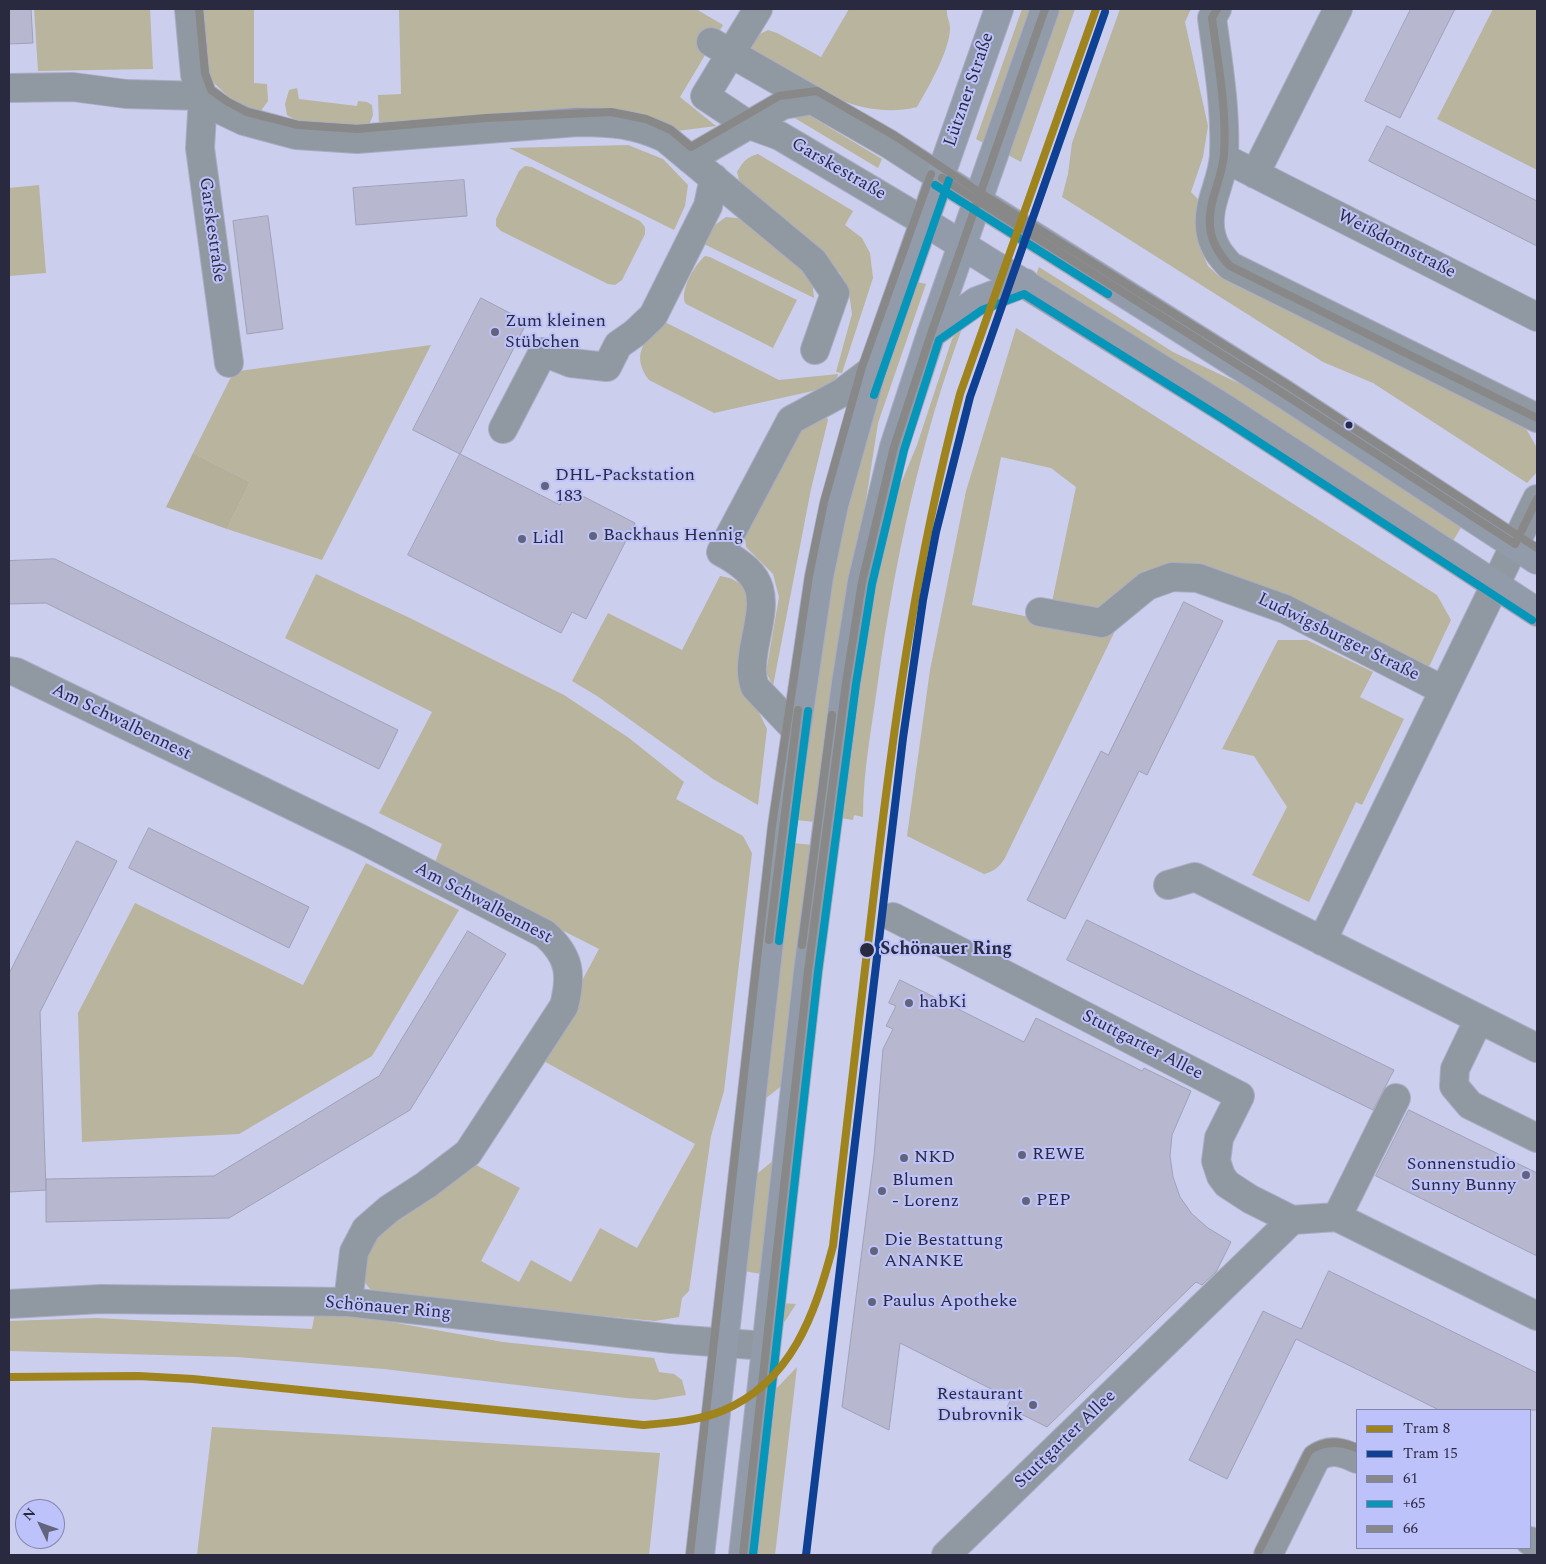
<!DOCTYPE html>
<meta charset="utf-8">
<style>
body{margin:0}
#map{position:relative;width:1546px;height:1564px;overflow:hidden;background:#ccceed;font-family:Spectral,serif}
canvas{display:block}
.frame{position:absolute;inset:0;border:10px solid #292a40;pointer-events:none}
.legend{position:absolute;left:1356px;top:1409px;width:175px;height:140px;box-sizing:border-box;background:#bec2fa;border:1px solid #8285b0;margin:0;padding:6px 9px;list-style:none;font-size:15px;color:#292a40}
.legend li{display:flex;align-items:center;gap:10px;height:25px}
.legend b{width:25px;border:1px solid #8285b0}
.north{position:absolute;left:15px;top:1499px;width:50px;height:50px;box-sizing:border-box;background:#bec2fa;border:1px solid #8285b0;border-radius:50%;rotate:312deg;font-size:14px;font-weight:700;line-height:20px;text-align:center;color:#292a40}
.north::after{content:'';display:block;margin:auto;width:18px;height:22px;background:#62637d;clip-path:polygon(50% 0,100% 100%,50% 72%,0 100%)}
</style>
<div id="map">
<canvas width="1546" height="1564"></canvas>
<div class="frame"></div>
<ul class="legend">
<li><b style="height:6px;background:#9f831d"></b>Tram 8</li>
<li><b style="height:6px;background:#0e4094"></b>Tram 15</li>
<li><b style="height:6px;background:#888"></b>61</li>
<li><b style="height:6px;background:#0696b9"></b>+65</li>
<li><b style="height:6px;background:#888"></b>66</li>
</ul>
<div class="north">N</div>
</div>
<script>
const c = document.querySelector('canvas').getContext('2d');
c.lineJoin = 'round';
function fillPath(path, color) {
  c.fillStyle = color;
  c.fill(path, 'evenodd');
}
function stroke(path, color, width, dash) {
  c.strokeStyle = color;
  c.lineWidth = width;
  c.lineCap = dash ? 'butt' : 'round';
  c.setLineDash(dash || []);
  c.stroke(path);
}
function write(font, color, halo, rows, align = 'center') {
  c.font = font + ' Spectral,serif';
  c.lineWidth = 4;
  c.setLineDash([]);
  c.textBaseline = 'middle';
  c.strokeStyle = halo;
  c.fillStyle = color;
  for (const [text, x, y, turn = 0] of rows) {
    c.save();
    c.translate(x, y);
    c.rotate((+turn || 0) * Math.PI / 180);
    c.textAlign = isNaN(turn) ? turn : align;
    if (halo) c.strokeText(text, 0, 0);
    c.fillText(text, 0, 0);
    c.restore();
  }
}
const green = new Path2D(`
 M 34,9 L 150,9 L 153,69 L 38,71 Z
 M 199,9 L 254,9 L 254,83 L 267,84 L 268,101 L 258,115 L 238,106 L 214,83 L 199,50 Z
 M 399,9 L 696,9 L 723,25 L 680,97 L 716,126 L 677,131 L 630,111 L 492,117 L 379,126 L 378,95 L 401,94 Z
 M 849,9 L 947,9 C 946,16 950,21 950,28 C 950,50 928,88 917,107 C 856,122 801,81 751,49 L 752,38 L 768,30 L 777,33 L 821,57 Z
 M 1022,9 L 1033,9 L 985,144 L 976,139 Z
 M 1057,9 L 1075,9 L 1021,162 L 1008,155 Z
 M 1120,9 L 1191,9 L 1185,22 L 1208,126 L 1203,157 L 1191,192 L 1198,199 L 1196,214 L 1201,250 L 1208,266 L 1221,278 L 1477,404 L 1512,416 L 1524,425 L 1537,448 L 1537,472 L 1527,483 L 1373,383 L 1323,362 L 1062,197 L 1068,174 L 1072,143 Z
 M 1493,9 L 1537,9 L 1537,170 L 1437,119 Z
 M 297,88 L 299,99 L 357,106 L 358,101 L 367,102 L 372,105 L 373,115 L 369,125 C 345,126 306,129 287,115 L 285,104 L 289,90 Z
 M 802,111 L 882,159 L 878,168 L 793,117 Z
 M 628,145 L 663,159 L 688,185 L 685,206 L 674,230 L 509,148 Z
 M 758,154 L 853,211 L 845,225 L 862,238 L 870,253 L 873,278 L 842,373 L 836,372 L 852,314 L 849,293 L 840,273 L 749,193 L 739,180 L 737,172 C 743,162 746,157 758,154 Z
 M 525,166 L 532,167 L 640,221 L 645,227 L 645,234 L 622,280 L 615,285 L 608,284 L 501,231 L 496,226 L 496,219 L 519,171 Z
 M 39,185 L 46,273 L 9,276 L 9,188 Z
 M 726,217 L 747,219 L 812,279 L 814,298 L 702,243 L 712,227 Z
 M 705,256 L 710,257 L 797,300 L 773,348 L 686,304 C 678,293 695,264 705,256 Z
 M 1039,267 L 1173,352 L 1253,390 L 1462,526 L 1451,544 L 1035,277 Z
 M 913,281 L 926,284 L 878,423 L 816,822 L 795,820 L 825,601 L 862,442 Z
 M 663,321 L 779,380 L 838,374 L 835,386 L 714,413 L 649,380 C 630,355 645,340 663,321 Z
 M 964,323 C 921,438 895,559 878,681 C 872,726 863,771 863,817 L 854,815 L 853,820 L 841,818 L 868,619 L 894,500 L 917,445 L 952,339 Z
 M 1016,328 L 1437,595 L 1451,620 L 1428,669 L 1273,593 L 1184,563 L 1144,571 L 1005,858 C 999,867 995,871 984,874 L 907,836 L 930,670 L 966,491 ZM 1001,457 L 1051,468 L 1076,487 L 1048,621 L 972,605 Z
 M 431,345 L 322,560 L 227,529 L 250,482 L 193,453 L 230,379 L 239,371 Z
 M 825,413 L 828,420 L 811,489 L 773,686 L 766,672 L 779,597 L 773,574 L 746,547 L 744,528 L 785,449 L 805,427 Z
 M 316,574 L 412,619 L 564,695 L 629,738 L 684,782 L 676,799 L 743,836 L 752,853 L 724,1091 L 711,1136 L 689,1291 L 682,1298 L 679,1317 L 655,1321 L 386,1296 L 370,1289 L 362,1279 L 362,1267 L 379,1230 L 434,1195 L 476,1165 L 520,1188 L 481,1261 L 519,1282 L 531,1260 L 571,1282 L 600,1228 L 637,1248 L 695,1144 L 540,1059 L 599,949 L 434,865 L 442,844 L 379,813 L 432,712 L 285,638 Z
 M 720,576 L 730,578 L 746,587 L 756,706 L 767,729 L 758,805 L 713,779 L 597,696 L 572,681 L 608,613 L 682,650 Z
 M 1278,640 L 1307,640 L 1373,672 L 1360,697 L 1404,719 L 1362,805 L 1356,802 L 1309,902 L 1252,875 L 1287,807 L 1254,756 L 1222,749 Z
 M 793,843 L 813,845 L 784,1084 L 761,1102 Z
 M 366,863 L 459,910 L 372,1056 L 239,1134 L 82,1142 L 78,1013 L 135,903 L 303,985 Z
 M 774,1160 L 762,1274 L 743,1271 L 753,1177 Z
 M 782,1303 L 796,1304 L 780,1329 Z
 M 315,1312 L 363,1317 L 503,1342 L 654,1358 L 659,1372 L 674,1374 L 682,1380 L 686,1395 L 655,1400 L 626,1398 L 384,1369 L 237,1357 L 9,1351 L 9,1321 L 96,1318 L 312,1329 Z
 M 797,1367 L 775,1555 L 756,1555 L 775,1390 Z
 M 212,1427 L 660,1453 L 649,1555 L 197,1555 Z`);
const forest = new Path2D(`
 M 193,453 L 250,482 L 227,529 L 166,507 Z`);
const building = new Path2D(`
 M 9,9 L 31,9 L 33,43 L 9,44 Z
 M 1411,9 L 1455,9 L 1400,118 L 1365,101 Z
 M 1387,126 L 1537,201 L 1537,246 L 1369,161 Z
 M 464,180 L 467,216 L 356,225 L 353,188 Z
 M 268,216 L 283,329 L 247,334 L 233,221 Z
 M 481,298 L 527,322 L 460,454 L 413,430 Z
 M 460,454 L 560,505 L 569,489 L 635,523 L 586,619 L 572,612 L 561,633 L 408,555 Z
 M 55,559 L 398,730 L 379,769 L 46,603 L 9,604 L 9,561 Z
 M 1184,602 L 1223,621 L 1147,775 L 1139,771 L 1065,919 L 1027,900 L 1101,751 L 1108,755 Z
 M 149,828 L 309,907 L 289,948 L 129,868 Z
 M 77,841 L 117,861 L 40,1012 L 46,1190 L 9,1192 L 9,974 Z
 M 1087,920 L 1394,1070 L 1373,1110 L 1067,960 Z
 M 468,931 L 506,954 L 410,1110 L 229,1218 L 46,1222 L 46,1179 L 214,1176 L 379,1076 Z
 M 900,980 L 1024,1042 L 1036,1018 L 1142,1071 L 1144,1068 L 1191,1091 L 1172,1135 L 1170,1156 L 1173,1177 L 1180,1197 L 1192,1214 L 1208,1228 L 1231,1242 L 1216,1272 L 1202,1285 L 1196,1282 L 1047,1427 L 1007,1407 L 1011,1399 L 900,1343 L 889,1430 L 842,1407 L 874,1156 L 883,1049 L 893,1029 L 886,1026 L 896,1006 L 889,1003 Z
 M 1409,1110 L 1537,1173 L 1537,1256 L 1376,1176 Z
 M 1329,1271 L 1537,1373 L 1537,1410 L 1439,1410 L 1296,1339 L 1227,1479 L 1189,1460 L 1263,1311 L 1301,1329 Z`);
const minor = new Path2D(`
 M 189,9 L 195,75 L 203,96 L 200,148 L 229,363
 M 758,9 L 705,96 L 747,124 L 780,136 L 925,222
 M 1217,9 L 1212,18 C 1218,63 1226,109 1224,155 C 1223,182 1205,205 1211,234 C 1214,248 1221,256 1230,266 L 1537,418
 M 711,42 L 889,144 L 940,177
 M 9,88 L 73,87 L 126,94 L 203,96 L 223,111 L 244,121 L 296,135 L 357,139 L 578,122 C 612,122 635,124 665,138 L 813,261 L 835,293 L 815,350
 M 1224,158 L 1537,317
 M 690,159 L 783,105 L 813,100
 M 1255,174 L 1338,9
 M 503,429 L 543,352 L 571,363 L 607,367 L 618,345 L 635,333 L 653,316 L 708,206 L 714,178
 M 1040,612 L 1102,623 L 1147,586 L 1172,577 L 1198,578 L 1285,609 L 1443,690
 M 9,671 L 16,672 L 361,839 L 545,934 C 570,956 572,975 564,1006 L 468,1153 L 426,1185 L 389,1209 L 366,1229 L 354,1252 L 348,1302
 M 795,729 L 755,687 C 750,674 752,663 754,649 C 763,600 772,579 721,552 L 791,420 L 843,392 L 872,370
 M 1168,885 L 1195,877 L 1537,1048
 M 893,917 L 1240,1096 L 1219,1138 L 1216,1161 L 1221,1176 L 1227,1184 L 1250,1199 L 1292,1220 L 1337,1217 L 1537,1316
 M 1322,941 L 1537,499
 M 1479,1019 L 1455,1069 L 1454,1086 L 1470,1105 L 1537,1138
 M 1337,1217 L 1396,1098
 M 9,1304 L 101,1299 L 348,1302 L 672,1339 L 766,1346
 M 1530,1541 L 1537,1545
 M 946,1555 L 1292,1220
 M 1268,1555 L 1316,1458 C 1330,1448 1342,1452 1357,1459`);
const major = new Path2D(`
 M 940,177 L 1281,392 L 1537,560
 M 925,222 L 1227,410 L 1537,612
 M 931,334 L 977,301 L 1025,283
 M 700,1555 L 782,827 L 819,577 L 834,505 L 872,370 L 999,9
 M 743,1555 L 808,971 L 846,683 L 862,582 L 894,447 L 931,334 L 1045,9`);
const bus1 = new Path2D(`
 M 1217,9 L 1212,18 C 1218,63 1227,109 1224,155 C 1222,179 1208,201 1210,226 C 1211,242 1219,254 1230,266 L 1537,418
 M 942,178 L 1281,392 L 1515,544
 M 1515,544 L 1537,499
 M 769,940 L 798,710
 M 743,1555 L 808,971 L 846,683 L 862,582 L 894,447 L 931,334 L 1045,9`);
const bus2 = new Path2D(`
 M 935,185 L 1108,294
 M 874,395 L 949,180
 M 779,941 L 808,711
 M 753,1555 L 818,972 L 856,684 L 872,584 L 904,450 L 939,340 L 982,310 L 1024,294 L 1222,418 L 1532,620`);
const bus3 = new Path2D(`
 M 199,9 L 205,73 L 211,90 L 228,102 L 247,112 L 298,125 L 357,129 L 486,118 L 611,112 L 646,119 L 671,130 L 691,147 L 779,96 L 817,91 L 895,136 L 982,194 L 1286,384 L 1537,548
 M 802,945 L 832,715
 M 1259,1551 L 1309,1451 C 1324,1440 1340,1441 1357,1448
 M 690,1554 L 772,826 L 809,576 L 824,502 L 862,367 L 931,174`);
const tram1 = new Path2D(`
 M 9,1377 L 138,1376 L 193,1379 L 643,1425 C 669,1423 697,1421 722,1411 C 792,1382 815,1314 833,1246 C 845,1134 859,1022 872,910 C 892,736 915,564 960,394 L 1096,9`);
const tram2 = new Path2D(`
 M 806,1555 L 903,738 L 923,600 L 936,532 L 970,397 L 1105,12`);
const markers = [
 [495,332,5,"#62637d"],
 [1349,425,4.5,"#292a40"],
 [545,486,5,"#62637d"],
 [593,536,5,"#62637d"],
 [522,539,5,"#62637d"],
 [867,950,8,"#292a40"],
 [909,1003,5,"#62637d"],
 [1022,1155,5,"#62637d"],
 [904,1158,5,"#62637d"],
 [1526,1175,5,"#62637d"],
 [882,1191,5,"#62637d"],
 [1026,1201,5,"#62637d"],
 [874,1251,5,"#62637d"],
 [872,1302,5,"#62637d"],
 [1033,1405,5,"#62637d"]
];
const streetNames = [
 ["Lützner Straße",970,90,-71],
 ["Garskestraße",838,170,30],
 ["Garskestraße",211,230,82],
 ["Weißdornstraße",1396,245,27],
 ["Ludwigsburger Straße",1338,638,26],
 ["Am Schwalbennest",121,723,26],
 ["Am Schwalbennest",483,904,28],
 ["Stuttgarter Allee",1142,1046,27],
 ["Schönauer Ring",388,1309,5],
 ["Stuttgarter Allee",1066,1440,-44]
];
const poiNames = [
 ["Zum kleinen",505,322],
 ["Stübchen",505,343],
 ["DHL-Packstation",555,476],
 ["183",555,497],
 ["Backhaus Hennig",603,536],
 ["Lidl",532,539],
 ["habKi",919,1003],
 ["REWE",1032,1155],
 ["NKD",914,1158],
 ["Sonnenstudio",1516,1165,"right"],
 ["Sunny Bunny",1516,1186,"right"],
 ["Blumen",892,1181],
 ["- Lorenz",892,1202],
 ["PEP",1036,1201],
 ["Die Bestattung",884,1241],
 ["ANANKE",884,1262],
 ["Paulus Apotheke",882,1302],
 ["Restaurant",1023,1395,"right"],
 ["Dubrovnik",1023,1416,"right"]
];
const stopNames = [
 ["Schönauer Ring",880,950]
];
fillPath(green, '#b8b49e');
fillPath(forest, '#b3af98');
fillPath(building, '#b7b8d0');
stroke(building, '#9fa0b8', 1);
stroke(minor, '#aaacc5', 30);
stroke(major, '#aaacc5', 30);
stroke(minor, '#9098a1', 28);
stroke(major, '#929ba9', 28);
stroke(bus1, '#888', 8);
stroke(bus2, '#0696b9', 8);
stroke(bus3, '#888', 8);
stroke(tram1, '#9f831d', 8);
stroke(tram2, '#0e4094', 8);
for (const [x, y, r, color] of markers) {
  const dot = new Path2D();
  dot.arc(x, y, r, 0, 2 * Math.PI);
  c.fillStyle = color;
  c.fill(dot);
  stroke(dot, '#bec2fa', 2);
}
write('18px', '#292a40', '#bec2fa', streetNames);
write('18px', '#292a40', '#bec2fa', poiNames, 'left');
write('bold 18px', '#292a40', '#bec2fa', stopNames, 'left');
</script>
